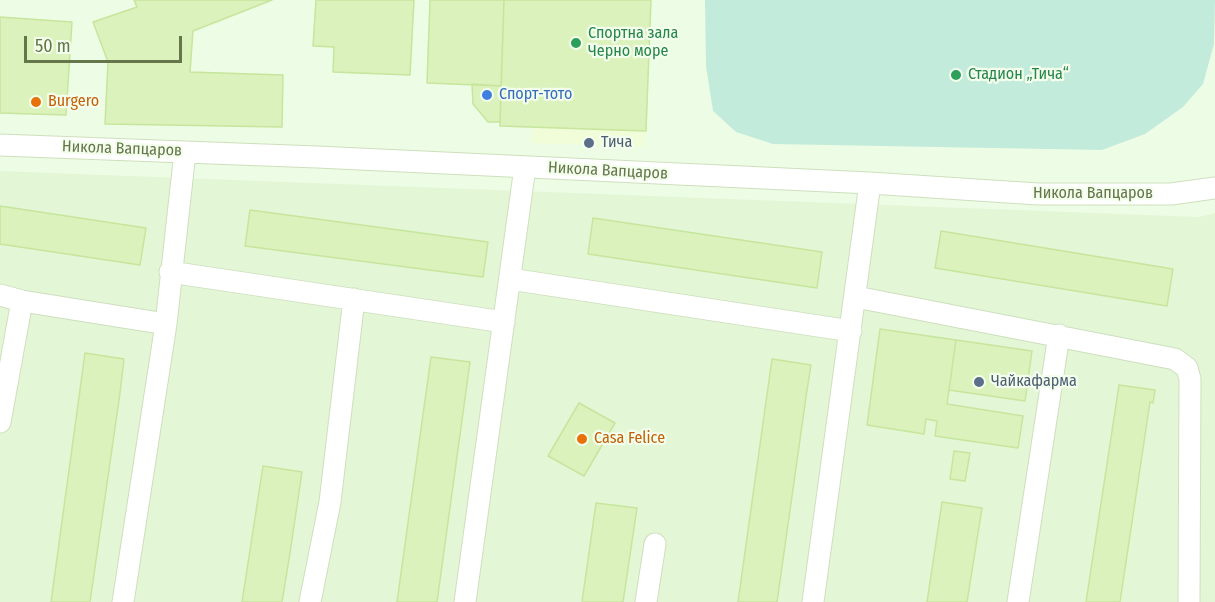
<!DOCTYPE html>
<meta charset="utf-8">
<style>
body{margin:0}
#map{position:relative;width:1215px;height:602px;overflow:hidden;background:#edfde5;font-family:"Fira Sans Condensed",sans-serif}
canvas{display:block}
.scale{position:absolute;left:24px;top:36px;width:158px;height:27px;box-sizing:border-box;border:3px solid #64764a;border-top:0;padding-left:8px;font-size:18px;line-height:21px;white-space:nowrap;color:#64764a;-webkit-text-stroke:4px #f3ffec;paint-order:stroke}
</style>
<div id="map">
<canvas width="1215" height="602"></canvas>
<div class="scale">50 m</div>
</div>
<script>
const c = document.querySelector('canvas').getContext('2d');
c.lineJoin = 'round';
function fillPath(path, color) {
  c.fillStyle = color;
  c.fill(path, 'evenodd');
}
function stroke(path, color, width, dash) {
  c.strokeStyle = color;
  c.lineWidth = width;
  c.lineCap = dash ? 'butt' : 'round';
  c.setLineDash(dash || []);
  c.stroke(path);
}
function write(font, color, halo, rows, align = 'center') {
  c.font = font + ' "Fira Sans Condensed",sans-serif';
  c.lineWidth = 4.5;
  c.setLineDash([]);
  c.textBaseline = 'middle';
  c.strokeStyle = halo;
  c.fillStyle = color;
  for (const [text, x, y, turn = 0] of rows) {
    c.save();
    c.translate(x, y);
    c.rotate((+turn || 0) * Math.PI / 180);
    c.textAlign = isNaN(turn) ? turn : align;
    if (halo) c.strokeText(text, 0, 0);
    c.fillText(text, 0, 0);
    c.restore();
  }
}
const residential = new Path2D(`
 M 0,171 L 1199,217 L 1215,213 L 1215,602 L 0,602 Z`);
const commercial = new Path2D(`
 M 532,127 L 646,131 L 645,147 L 531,143 Z`);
const green = new Path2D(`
 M 705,0 L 1215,0 L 1214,44 L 1203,84 L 1183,107 L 1145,134 L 1102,150 L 773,144 L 736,132 L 713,111 L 706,66 Z`);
const building = new Path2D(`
 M 134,0 L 272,0 L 193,31 L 190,72 L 283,75 L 282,127 L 105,124 L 108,62 L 93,22 L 137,7 Z
 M 316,0 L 414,0 L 410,75 L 333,72 L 334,47 L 313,46 Z
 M 430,0 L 504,0 L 501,86 L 427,83 Z
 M 504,0 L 651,0 L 646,131 L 500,126 Z
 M 0,17 L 72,22 L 66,115 L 0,113 Z
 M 472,84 L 501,86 L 500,122 L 488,122 L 473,104 Z
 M 0,206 L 146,228 L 140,265 L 0,244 Z
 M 250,210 L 488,242 L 483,277 L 245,246 Z
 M 593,218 L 822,252 L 817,288 L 588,254 Z
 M 941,231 L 1173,269 L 1167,306 L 935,268 Z
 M 880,329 L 956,340 L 947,404 L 1023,416 L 1018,448 L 935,436 L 937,421 L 926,419 L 924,434 L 867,425 Z
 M 956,340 L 1032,351 L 1025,401 L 949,390 Z
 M 85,353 L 124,359 L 120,393 L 90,602 L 51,602 Z
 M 431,357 L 470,362 L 437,602 L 397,602 Z
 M 772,359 L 811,365 L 807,390 L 777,602 L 738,602 Z
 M 1119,385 L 1155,390 L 1153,403 L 1150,402 L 1120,602 L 1086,602 Z
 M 579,403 L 615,423 L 584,476 L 548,456 Z
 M 954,451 L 970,453 L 965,481 L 950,479 Z
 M 263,466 L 302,472 L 290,553 L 282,602 L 242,602 Z
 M 942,502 L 982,508 L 967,602 L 927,602 Z
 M 596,503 L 637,508 L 623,602 L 582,602 Z`);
const minor = new Path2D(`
 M 0,145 L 317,157 L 870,183 L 1038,194 L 1171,194 L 1215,188
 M 170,272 L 504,322
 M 510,279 L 851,331
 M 0,295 L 22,301 L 166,324
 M 856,297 L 1175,359 L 1187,368 L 1190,379 L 1189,602
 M 0,422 L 22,301
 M 123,602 L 166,324 L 185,152
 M 310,602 L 330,502 L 354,299
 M 465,602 L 525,167
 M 646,602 L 655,544
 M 813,602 L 870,183
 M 1018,602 L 1059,335`);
const markers = [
 [576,43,6,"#2e9e5b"],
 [956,75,6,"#2e9e5b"],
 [487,95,6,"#3f7fe0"],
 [36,102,6,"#e8710a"],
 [589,143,6,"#5c6f8a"],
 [979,382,6,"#5c6f8a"],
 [582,439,6,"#e8710a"]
];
const leisureNames = [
 ["Спортна зала",588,34],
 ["Черно море",588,52],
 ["Стадион „Тича“",968,75]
];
const shopNames = [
 ["Спорт-тото",499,95]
];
const foodNames = [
 ["Burgero",48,102],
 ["Casa Felice",594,439]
];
const serviceNames = [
 ["Тича",601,143],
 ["Чайкафарма",991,382]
];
const streetNames = [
 ["Никола Вапцаров",122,149,2],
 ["Никола Вапцаров",608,171,3],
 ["Никола Вапцаров",1093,194]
];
fillPath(residential, '#e3f6d6');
fillPath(commercial, '#f1fdd9');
fillPath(green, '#c3ebdc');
fillPath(building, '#dbf2bc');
stroke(building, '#c7e59c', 1.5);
stroke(minor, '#cedfbd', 23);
stroke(minor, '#fff', 21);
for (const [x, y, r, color] of markers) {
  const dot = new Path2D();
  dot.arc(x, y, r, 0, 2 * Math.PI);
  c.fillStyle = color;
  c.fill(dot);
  stroke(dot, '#f3ffec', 2);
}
write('16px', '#27864d', '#f3ffec', leisureNames, 'left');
write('16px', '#366cbe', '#f3ffec', shopNames, 'left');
write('16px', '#c56008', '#f3ffec', foodNames, 'left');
write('16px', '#4e5e75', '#f3ffec', serviceNames, 'left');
write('16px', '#64764a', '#f3ffec', streetNames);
</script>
